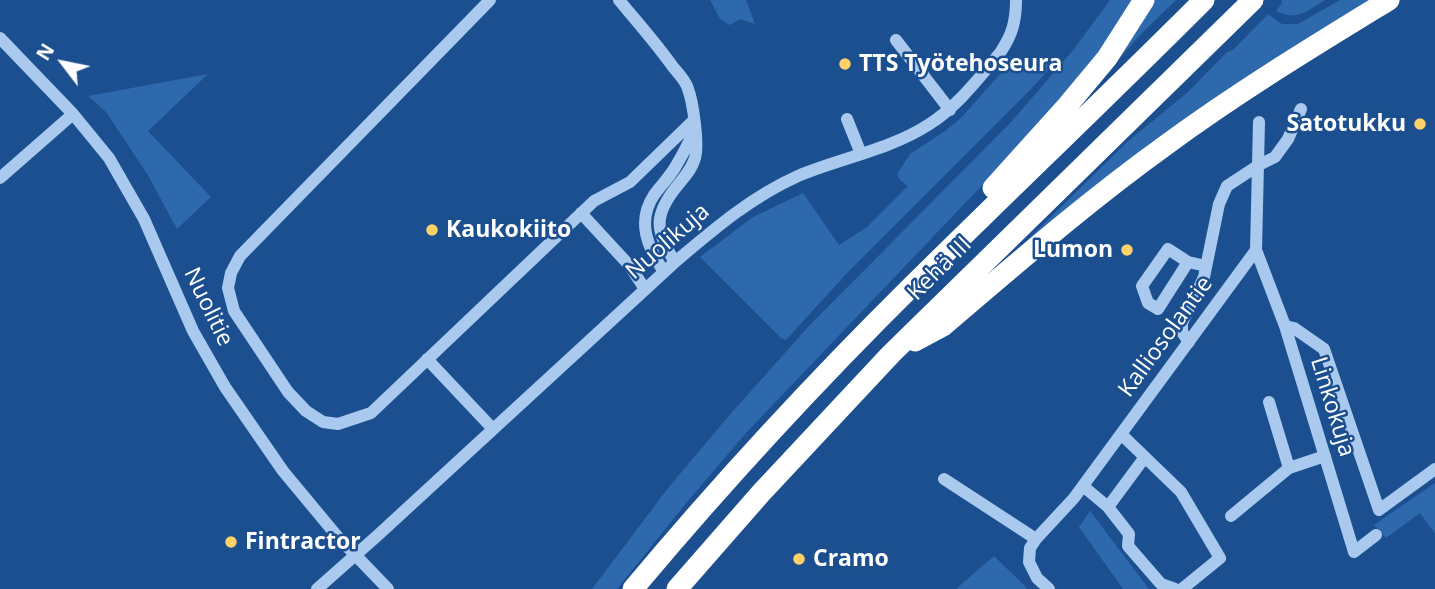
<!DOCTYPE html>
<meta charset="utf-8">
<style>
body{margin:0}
#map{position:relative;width:1435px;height:589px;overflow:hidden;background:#1b4f8f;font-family:"Open Sans",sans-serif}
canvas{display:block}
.north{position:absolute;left:28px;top:28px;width:70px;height:70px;-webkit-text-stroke:5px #1b4f8f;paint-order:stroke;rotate:302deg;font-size:19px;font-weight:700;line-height:28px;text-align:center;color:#fff}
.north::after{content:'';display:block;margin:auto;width:24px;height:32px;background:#fff;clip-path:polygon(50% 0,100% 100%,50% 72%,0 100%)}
</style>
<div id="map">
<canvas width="1435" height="589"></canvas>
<div class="north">N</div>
</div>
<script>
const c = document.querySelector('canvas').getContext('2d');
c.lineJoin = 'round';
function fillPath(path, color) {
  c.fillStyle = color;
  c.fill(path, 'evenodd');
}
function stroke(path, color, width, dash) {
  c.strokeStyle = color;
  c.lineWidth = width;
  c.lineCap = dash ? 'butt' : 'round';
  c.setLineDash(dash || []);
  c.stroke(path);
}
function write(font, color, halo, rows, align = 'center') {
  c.font = font + ' "Open Sans",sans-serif';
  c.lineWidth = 5;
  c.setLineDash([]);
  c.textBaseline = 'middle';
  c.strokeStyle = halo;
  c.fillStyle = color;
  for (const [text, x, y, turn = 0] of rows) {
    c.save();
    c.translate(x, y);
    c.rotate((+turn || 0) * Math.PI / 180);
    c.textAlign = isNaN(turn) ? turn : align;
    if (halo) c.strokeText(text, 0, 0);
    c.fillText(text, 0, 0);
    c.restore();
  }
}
const green = new Path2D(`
 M 710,0 L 746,0 L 755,24 L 740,19 L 730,25 L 720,19 Z
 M 1110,0 L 1135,0 L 1101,51 L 1011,155 L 746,433 L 687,502 L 617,589 L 592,589 L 668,488 L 726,419 L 808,327 L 1012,121 L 1074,49 Z
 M 1151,0 L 1176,0 L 1140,35 L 1090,92 Z
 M 1281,0 L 1325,0 C 1307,11 1297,22 1276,11 L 1282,3 Z
 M 1340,0 L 1374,0 L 998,269 L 1127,142 L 1188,92 L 1227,52 L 1233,50 L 1268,14 L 1282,24 L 1298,24 Z
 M 1055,63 L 1032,88 L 848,272 L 786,340 L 781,338 L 700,257 L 753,217 L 803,193 L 839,245 L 867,227 L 908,186 C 903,182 900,182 897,174 L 910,154 L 945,131 L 961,118 L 1008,65 Z
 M 208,74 L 148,131 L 211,197 L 177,229 L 149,177 L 106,112 L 88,96 Z
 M 1435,483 L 1435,534 L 1420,513 L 1386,538 L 1374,525 Z
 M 1090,511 L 1149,589 L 1123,589 L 1079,527 Z
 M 994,556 L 1027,588 L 1025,589 L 956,589 Z`);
const minor = new Path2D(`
 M 490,0 L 240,256 L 231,273 L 228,288 L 234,311 L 288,392 L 306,411 L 323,422 L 338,424 L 371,413 L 594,201 L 630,182 L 694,120
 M 619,0 C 637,22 656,43 673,67 C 678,73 686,81 688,89 C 693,102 699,144 695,158 C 692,169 685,176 678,185 C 654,214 654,230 675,262
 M 0,38 L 73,114 L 109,158 L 144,219 L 193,331 L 225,387 L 283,471 L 337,536 L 388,589
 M 896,40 L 950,110
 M 847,119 L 861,154
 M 0,178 L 73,114
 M 581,213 L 629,265 L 645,289
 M 1256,250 L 1285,326 L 1354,552 L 1376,535
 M 1188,262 L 1158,309 L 1148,303 L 1142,286 L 1168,249 L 1188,262 L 1206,266
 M 664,272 C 648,248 636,222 654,195 C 661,185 671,176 677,164 C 684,153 689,141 695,130
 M 1285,326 L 1294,328 L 1324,349 L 1379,510 L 1435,469
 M 1189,342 L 1182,332 L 1182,323 L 1204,277 L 1219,204 L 1227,186 L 1259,165 L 1275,157 L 1288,139 L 1301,109
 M 427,359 L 493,429
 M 1269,402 L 1289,468
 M 1121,434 L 1181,492 L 1220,558 L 1182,589
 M 944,479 L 1036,539
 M 1083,486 L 1108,507 L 1129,534 L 1128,546 L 1161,584 L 1175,589
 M 1108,507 L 1145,457
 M 1231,516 L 1289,468 L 1325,456
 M 317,589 L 377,536 L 675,262 C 714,229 751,197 798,176 C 841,158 889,150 928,125 C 957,107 978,79 1000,53 C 1012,35 1016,22 1016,0
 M 1049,589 L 1037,578 L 1029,562 L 1030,548 L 1036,539 L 1074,498 L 1256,250 L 1259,122`);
const highway = new Path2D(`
 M 993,188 L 1067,106 L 1107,58 L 1144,0
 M 915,341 L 943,326 C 1016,264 1088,201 1166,145 C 1238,92 1314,46 1389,0
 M 633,589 C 721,484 815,382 913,285 C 1009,190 1108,96 1204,0
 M 677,589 L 761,493 L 891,354 L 1253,0`);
const markers = [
 [845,64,7,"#ffd166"],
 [1420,124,7,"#ffd166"],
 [432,230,7,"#ffd166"],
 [1127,250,7,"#ffd166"],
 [231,542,7,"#ffd166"],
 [799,559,7,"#ffd166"]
];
const poiNames = [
 ["TTS Työtehoseura",859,64],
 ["Satotukku",1406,124,"right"],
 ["Kaukokiito",446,230],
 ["Lumon",1113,250,"right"],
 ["Fintractor",245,542],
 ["Cramo",813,559]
];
const streetNames = [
 ["Nuolikuja",668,242,-41],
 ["Kehä III",940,269,-45],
 ["Nuolitie",208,307,64],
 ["Kalliosolantie",1166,337,-54],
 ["Linkokuja",1332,407,73]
];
fillPath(green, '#2e69ad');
stroke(minor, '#a9c9ee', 12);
stroke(highway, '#fff', 21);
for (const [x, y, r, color] of markers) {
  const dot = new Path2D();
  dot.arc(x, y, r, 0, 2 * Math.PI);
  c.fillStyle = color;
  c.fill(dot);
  stroke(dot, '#1b4f8f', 2.5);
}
write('bold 23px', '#fff', '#1b4f8f', poiNames, 'left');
write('23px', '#fff', '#1b4f8f', streetNames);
</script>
